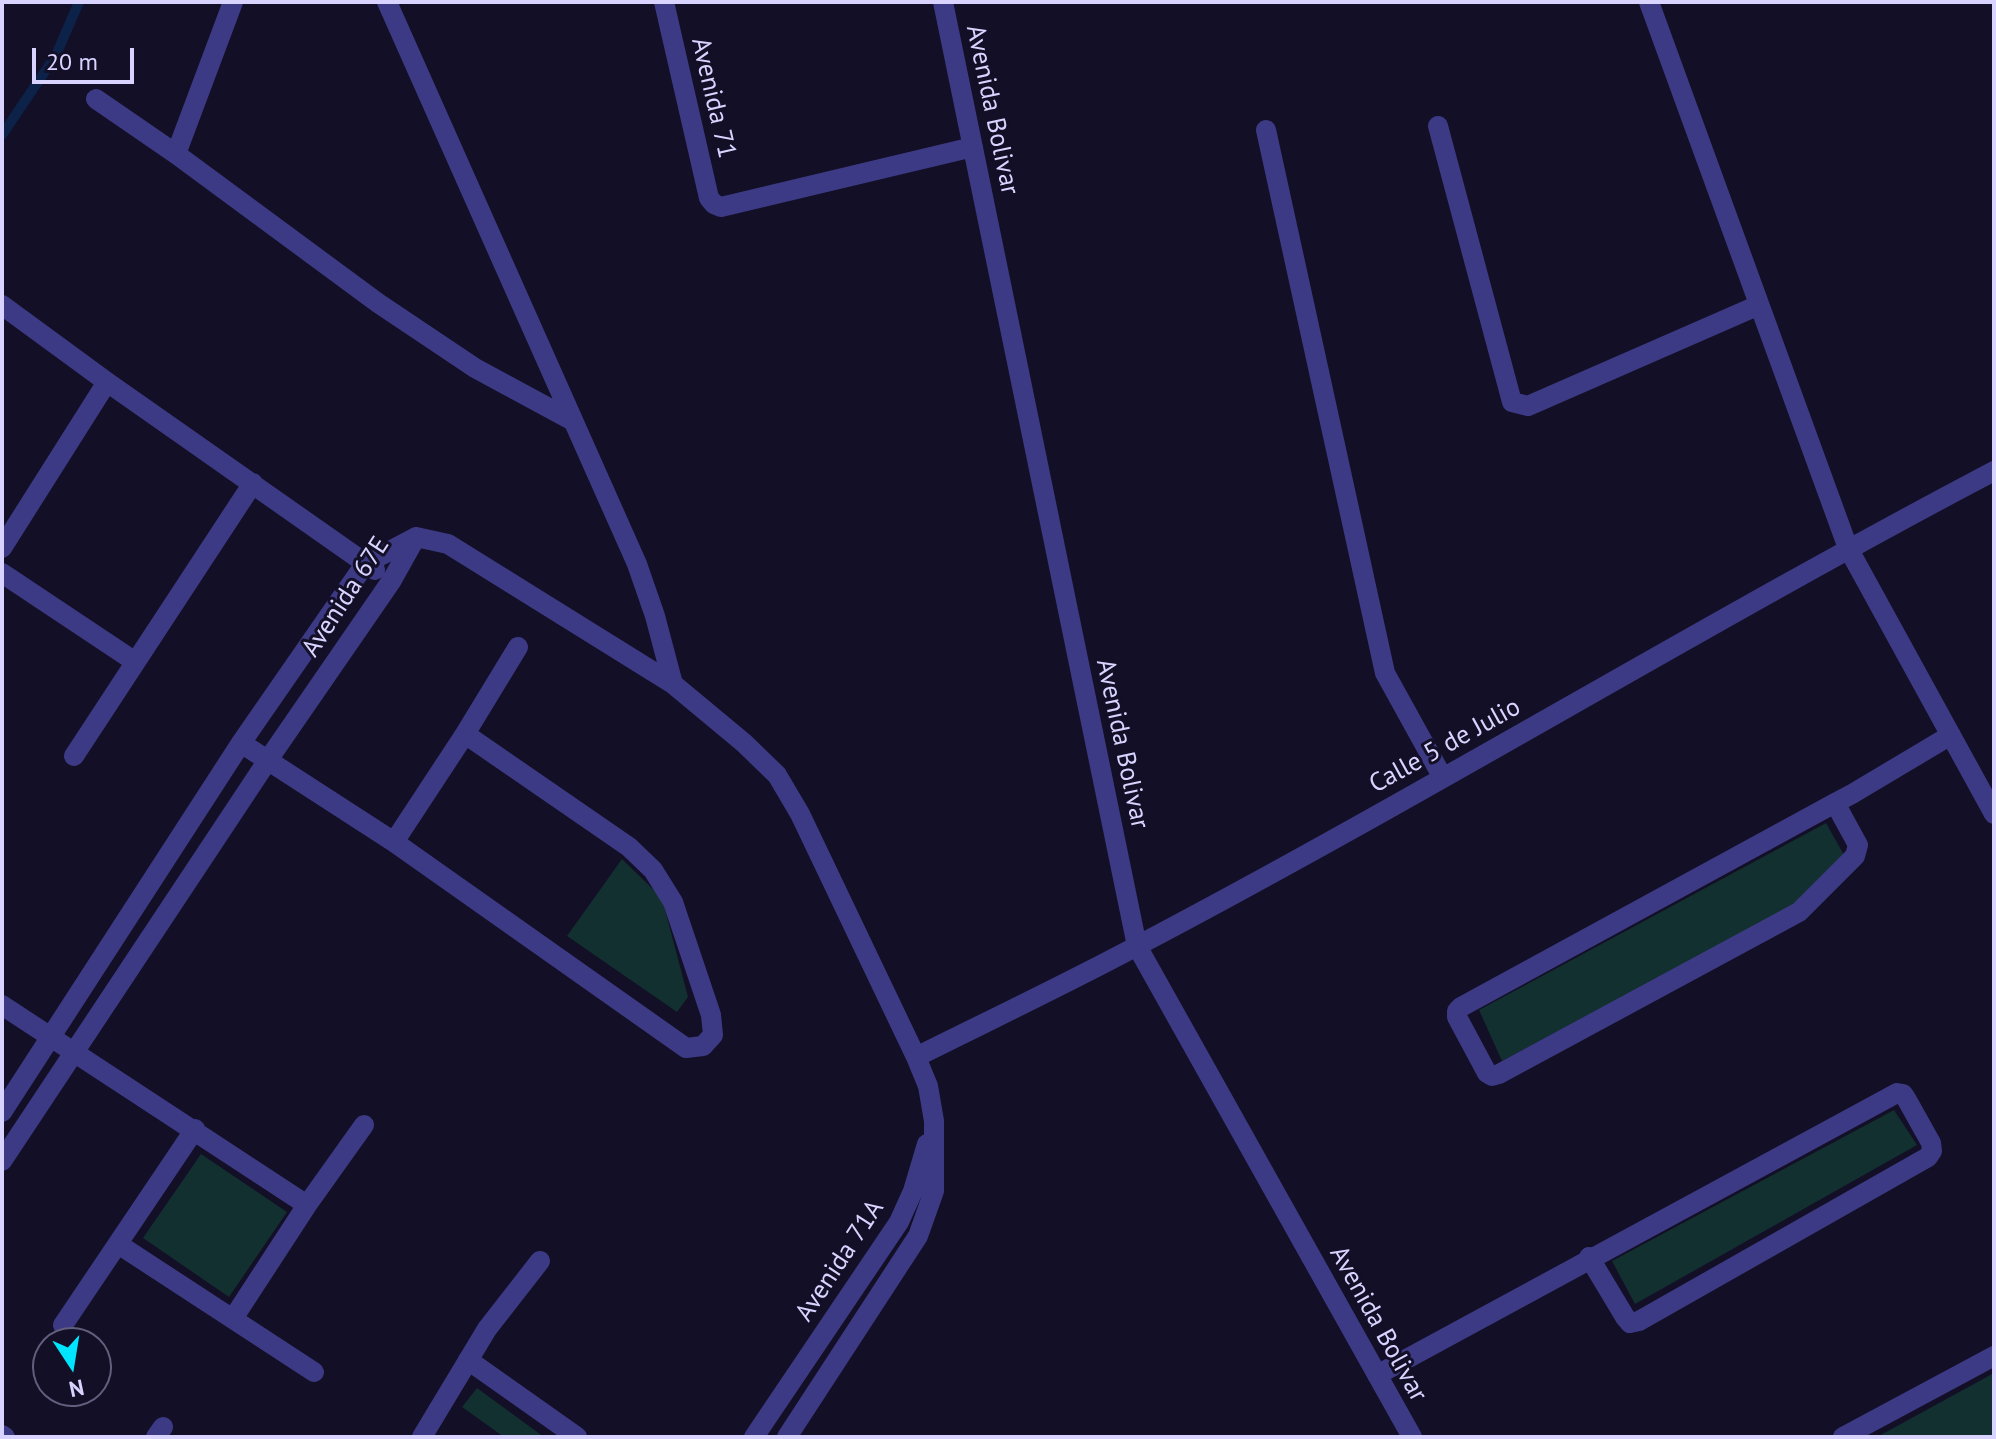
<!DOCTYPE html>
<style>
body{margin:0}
#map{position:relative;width:1996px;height:1439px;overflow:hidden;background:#130f26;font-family:"PT Sans",sans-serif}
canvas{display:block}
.frame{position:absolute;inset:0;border:4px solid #d9d4ff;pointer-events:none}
.north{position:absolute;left:32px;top:1327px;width:80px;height:80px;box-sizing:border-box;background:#130f26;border:2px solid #625e7d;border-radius:50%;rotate:168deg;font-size:22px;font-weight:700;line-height:32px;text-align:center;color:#d9d4ff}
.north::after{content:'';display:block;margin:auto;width:28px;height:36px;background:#00e5ff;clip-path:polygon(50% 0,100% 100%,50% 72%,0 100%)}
.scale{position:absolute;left:32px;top:48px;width:102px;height:36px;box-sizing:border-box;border:4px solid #d9d4ff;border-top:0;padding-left:10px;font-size:24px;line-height:28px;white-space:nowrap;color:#d9d4ff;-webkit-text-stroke:6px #130f26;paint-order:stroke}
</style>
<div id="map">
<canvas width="1996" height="1439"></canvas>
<div class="frame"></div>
<div class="north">N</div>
<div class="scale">20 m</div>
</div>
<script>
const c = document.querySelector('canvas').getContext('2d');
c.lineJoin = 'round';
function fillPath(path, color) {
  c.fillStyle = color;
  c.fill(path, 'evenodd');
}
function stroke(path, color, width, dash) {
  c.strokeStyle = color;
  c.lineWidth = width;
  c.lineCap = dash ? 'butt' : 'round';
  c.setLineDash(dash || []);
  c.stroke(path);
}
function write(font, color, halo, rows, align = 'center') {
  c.font = font + ' "PT Sans",sans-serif';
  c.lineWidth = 6;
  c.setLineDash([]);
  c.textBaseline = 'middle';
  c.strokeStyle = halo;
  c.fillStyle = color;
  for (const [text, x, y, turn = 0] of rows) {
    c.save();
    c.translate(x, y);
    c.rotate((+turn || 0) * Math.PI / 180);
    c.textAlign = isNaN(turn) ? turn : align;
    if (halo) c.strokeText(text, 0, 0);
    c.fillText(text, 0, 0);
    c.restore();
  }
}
const green = new Path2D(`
 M 1826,823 L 1844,855 L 1806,899 L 1502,1061 L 1479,1010 Z
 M 622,859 L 662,898 L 688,997 L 677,1012 L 567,936 Z
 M 1894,1110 L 1917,1145 L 1635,1304 L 1612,1261 Z
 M 201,1154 L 287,1212 L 229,1297 L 143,1238 Z
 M 1994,1373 L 1994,1437 L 1877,1437 Z
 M 477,1388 L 544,1437 L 504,1437 L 462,1407 Z`);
const stream = new Path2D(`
 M 2,135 L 56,55 L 79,2`);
const street = new Path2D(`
 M 387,2 L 637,564 L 655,616 L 673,684
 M 664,2 L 709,198 L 714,204 L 721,207 L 973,147
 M 943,2 L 1137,946 L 1412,1437
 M 1649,2 L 1848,548 L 1994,814
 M 96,99 L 176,154 L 378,303 L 475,368 L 573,421
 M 1438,126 L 1512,402 L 1528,406 L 1759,305
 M 1266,130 L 1385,673 L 1443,778
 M 176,154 L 233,2
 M 2,305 L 107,382 L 375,570
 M 416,537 L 448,544 L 673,684 L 744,743 L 777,775 L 800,814 L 916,1057 L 928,1086 L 934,1121 L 934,1191 L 918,1236 L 787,1437
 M 2,548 L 107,382
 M 2,573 L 134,661
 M 241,743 L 394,842 L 686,1048 L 703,1046 L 713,1035 L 711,1015 L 673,902 L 653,870 L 629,847 L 465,734
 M 74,756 L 253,483
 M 1835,803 L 1858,845 L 1855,856 L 1799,912 L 1499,1074 L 1492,1076 L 1487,1073 L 1457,1017 L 1457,1011 L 1461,1007 L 1835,803 L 1852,794 L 1951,735
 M 394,842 L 465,734 L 518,647
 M 2,1005 L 307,1205
 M 916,1057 C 990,1020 1064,985 1137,946 C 1426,794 1705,623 1994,471
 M 2,1112 L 241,743 L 365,564 L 416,537
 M 2,1161 L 268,760 L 392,580 L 416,537
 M 118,1244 L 314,1372
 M 234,1317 L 307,1205 L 364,1125
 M 63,1325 L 195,1129
 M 468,1360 L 577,1437
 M 1377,1375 L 1897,1093 L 1903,1094 L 1907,1100 L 1931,1143 L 1932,1151 L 1928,1157 L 1639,1321 L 1630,1323 L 1625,1317 L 1589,1257
 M 2,1435 L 5,1437
 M 156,1437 L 163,1427
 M 422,1437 L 487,1329 L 540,1261
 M 754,1437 L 899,1222 L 913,1191 L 927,1144
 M 1843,1437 L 1994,1356`);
const streetNames = [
 ["Avenida 71",713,98,77],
 ["Avenida Bolivar",992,110,78],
 ["Avenida 67E",346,597,-57],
 ["Avenida Bolivar",1122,744,78],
 ["Calle 5 de Julio",1445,746,-29],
 ["Avenida 71A",840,1261,-57],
 ["Avenida Bolivar",1378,1324,61]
];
fillPath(green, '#12302f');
stroke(stream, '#0c2248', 10);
stroke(street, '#3d3a85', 20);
write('26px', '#d9d4ff', '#130f26', streetNames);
</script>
